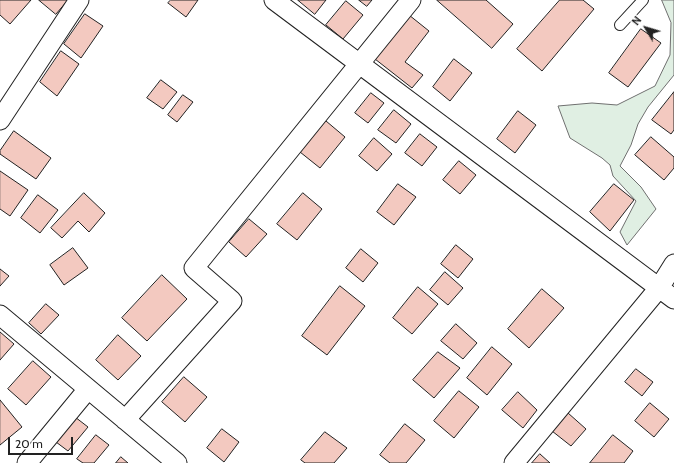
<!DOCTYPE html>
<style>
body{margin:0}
#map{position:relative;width:674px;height:463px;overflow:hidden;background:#fff;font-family:Cabin,sans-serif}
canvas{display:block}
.north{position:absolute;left:626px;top:8px;width:40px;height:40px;-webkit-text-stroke:3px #fff;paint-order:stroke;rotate:308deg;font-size:11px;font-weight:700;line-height:16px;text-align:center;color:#222}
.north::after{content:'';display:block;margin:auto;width:14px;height:18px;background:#222;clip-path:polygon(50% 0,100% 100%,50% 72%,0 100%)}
.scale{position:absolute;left:8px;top:437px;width:65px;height:18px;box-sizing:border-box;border:2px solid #222;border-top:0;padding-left:5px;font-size:12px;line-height:14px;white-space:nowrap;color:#222;-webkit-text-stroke:3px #fff;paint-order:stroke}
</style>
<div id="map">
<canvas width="674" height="463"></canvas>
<div class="north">N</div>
<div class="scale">20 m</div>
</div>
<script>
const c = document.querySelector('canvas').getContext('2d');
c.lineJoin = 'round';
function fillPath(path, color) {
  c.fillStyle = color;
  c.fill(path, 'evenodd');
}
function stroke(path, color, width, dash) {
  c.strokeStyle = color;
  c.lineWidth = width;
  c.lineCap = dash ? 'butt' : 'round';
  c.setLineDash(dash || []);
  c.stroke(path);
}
const green = new Path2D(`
 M 662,0 L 674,0 L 674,75 L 648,107 L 638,124 L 631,145 L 620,166 L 641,187 L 656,209 L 627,245 L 620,232 L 636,201 L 613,176 L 610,165 L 602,158 L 570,138 L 558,106 L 592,103 L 617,105 L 655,86 L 670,55 L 671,23 Z`);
const building = new Path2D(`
 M 0,0 L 31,0 L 10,24 L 0,15 Z
 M 39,0 L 68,0 L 56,14 Z
 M 171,0 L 198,0 L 186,17 L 168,3 Z
 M 298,0 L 326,0 L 315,14 Z
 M 359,0 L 372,0 L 367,6 Z
 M 437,0 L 486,0 L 513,24 L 492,48 Z
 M 560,0 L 583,0 L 594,9 L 542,71 L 517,49 Z
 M 346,1 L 363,15 L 343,39 L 326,25 Z
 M 85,14 L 103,26 L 81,58 L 64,44 Z
 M 409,15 L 429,31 L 405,62 L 423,75 L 412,88 L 375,59 Z
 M 641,29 L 661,43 L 628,87 L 609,73 Z
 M 61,51 L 79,64 L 57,96 L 40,82 Z
 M 454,59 L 472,73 L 450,101 L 433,87 Z
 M 161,80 L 177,92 L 163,109 L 147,98 Z
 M 674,92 L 674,130 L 671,134 L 652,120 Z
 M 371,93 L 384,103 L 368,123 L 355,113 Z
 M 183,95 L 193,102 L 177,122 L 168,115 Z
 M 394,110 L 411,124 L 396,143 L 378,130 Z
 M 518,111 L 536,125 L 515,153 L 497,139 Z
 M 326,121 L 345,137 L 320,168 L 300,152 Z
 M 14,131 L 51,158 L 36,179 L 0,154 L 0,151 Z
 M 420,134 L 437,147 L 422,166 L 405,153 Z
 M 651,137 L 674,157 L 674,168 L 664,180 L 635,155 Z
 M 374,138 L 392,154 L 377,171 L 359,156 Z
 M 459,161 L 476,175 L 460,194 L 443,180 Z
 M 0,171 L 28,190 L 10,216 L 0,209 Z
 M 398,184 L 416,197 L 394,225 L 377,212 Z
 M 614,184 L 634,200 L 610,231 L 590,212 Z
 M 84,193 L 105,213 L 89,232 L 78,221 L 62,238 L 51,228 Z
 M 303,193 L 322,209 L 297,240 L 277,224 Z
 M 38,195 L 58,210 L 40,233 L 21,218 Z
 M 249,219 L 267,234 L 246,257 L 229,242 Z
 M 456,245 L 473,259 L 458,278 L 441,264 Z
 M 73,248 L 88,268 L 64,285 L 50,265 Z
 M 361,249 L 378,263 L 363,282 L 346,268 Z
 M 0,269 L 9,276 L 0,286 Z
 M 445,272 L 463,288 L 448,305 L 430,290 Z
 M 162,275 L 187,299 L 147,341 L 122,318 Z
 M 340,286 L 365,306 L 327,355 L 302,336 Z
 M 418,287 L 438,304 L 412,334 L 393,318 Z
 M 542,289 L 564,308 L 529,348 L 508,329 Z
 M 46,304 L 59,315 L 41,334 L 29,323 Z
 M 456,324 L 477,343 L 463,359 L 441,341 Z
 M 0,332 L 14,344 L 0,360 Z
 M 118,335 L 141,356 L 118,380 L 96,360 Z
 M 492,347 L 512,364 L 487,395 L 467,378 Z
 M 438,352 L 460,368 L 434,398 L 413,380 Z
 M 33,361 L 51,377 L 26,405 L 8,389 Z
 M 636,369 L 653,382 L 642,396 L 625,382 Z
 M 184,377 L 207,397 L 185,422 L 162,402 Z
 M 459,391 L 479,407 L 454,438 L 434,421 Z
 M 518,392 L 537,410 L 523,428 L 502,410 Z
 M 0,400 L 22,427 L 0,445 Z
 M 650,403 L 669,419 L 654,437 L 635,421 Z
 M 568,413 L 586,429 L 571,446 L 552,431 Z
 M 75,417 L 88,427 L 68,451 L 56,442 Z
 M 405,424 L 425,440 L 406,463 L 390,463 L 380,455 Z
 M 222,429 L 239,442 L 224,462 L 207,448 Z
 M 325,432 L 347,448 L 334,463 L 305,463 L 301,460 Z
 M 96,435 L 109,445 L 94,463 L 83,463 L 77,459 Z
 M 613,435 L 633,451 L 624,463 L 590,463 Z
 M 540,454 L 550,463 L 532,463 Z
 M 121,457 L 128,463 L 116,463 Z`);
const service = new Path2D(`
 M 620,25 L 643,0`);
const minor = new Path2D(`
 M 274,0 L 674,299
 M 0,120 L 79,0
 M 0,315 L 177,463
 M 125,420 L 232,301 L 194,268 L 411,0
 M 27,463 L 88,389
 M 514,463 L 659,288 L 674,264`);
fillPath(green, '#e0efe3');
stroke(green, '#6f6f6f', 1);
fillPath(building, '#f3c9c0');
stroke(building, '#222', 1);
stroke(service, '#222', 12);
stroke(minor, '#222', 21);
stroke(service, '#fff', 10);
stroke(minor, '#fff', 19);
</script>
